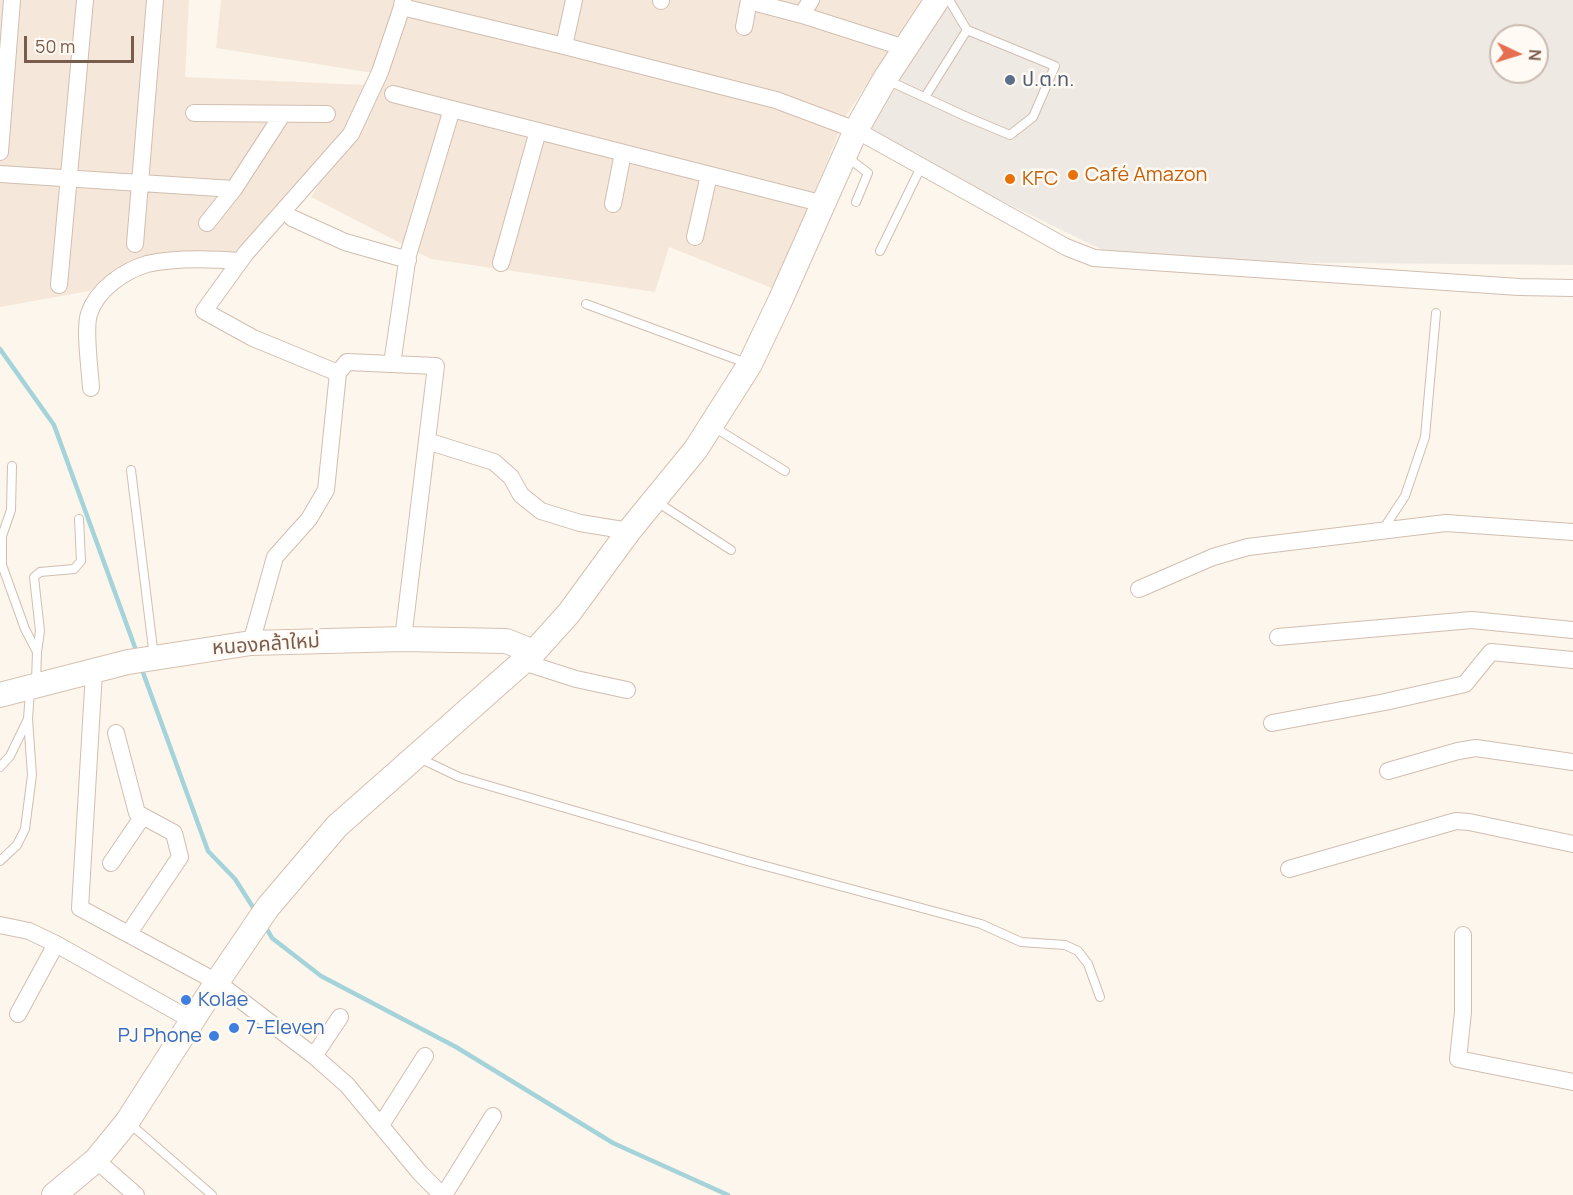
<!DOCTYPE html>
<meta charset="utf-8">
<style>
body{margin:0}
#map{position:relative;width:1573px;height:1195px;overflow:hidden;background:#fdf6ec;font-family:Manrope,sans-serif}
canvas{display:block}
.north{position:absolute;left:1489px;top:24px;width:60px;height:60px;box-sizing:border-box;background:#fffaf3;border:2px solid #cabbb1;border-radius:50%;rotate:94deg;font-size:16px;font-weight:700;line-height:24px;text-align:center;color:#7a5c4d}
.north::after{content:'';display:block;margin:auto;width:21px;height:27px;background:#e76f51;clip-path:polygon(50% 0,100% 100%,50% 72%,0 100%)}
.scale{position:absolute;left:24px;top:36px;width:110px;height:27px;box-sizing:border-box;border:3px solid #7a5c4d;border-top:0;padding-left:8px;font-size:18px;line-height:21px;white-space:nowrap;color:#7a5c4d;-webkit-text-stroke:4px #fffaf3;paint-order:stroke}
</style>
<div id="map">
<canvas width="1573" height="1195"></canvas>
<div class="north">N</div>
<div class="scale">50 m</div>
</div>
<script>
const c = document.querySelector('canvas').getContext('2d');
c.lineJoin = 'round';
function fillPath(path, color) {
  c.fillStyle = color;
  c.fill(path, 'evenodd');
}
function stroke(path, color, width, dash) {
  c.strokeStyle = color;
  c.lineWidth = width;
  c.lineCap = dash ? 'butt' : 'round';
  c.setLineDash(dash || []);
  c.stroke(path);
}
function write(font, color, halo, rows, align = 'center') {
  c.font = font + ' Manrope,"Noto Sans Thai",sans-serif';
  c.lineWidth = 5;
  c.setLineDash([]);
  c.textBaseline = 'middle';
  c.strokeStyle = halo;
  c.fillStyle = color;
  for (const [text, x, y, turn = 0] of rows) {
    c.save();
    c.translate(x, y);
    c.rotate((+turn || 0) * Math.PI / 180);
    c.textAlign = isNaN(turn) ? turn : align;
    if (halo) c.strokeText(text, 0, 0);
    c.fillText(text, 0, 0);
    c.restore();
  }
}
const residential = new Path2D(`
 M 0,0 L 189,0 L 185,77 L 366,85 L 344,134 L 239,253 L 133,261 L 89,291 L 0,307 Z
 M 221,0 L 922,0 L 846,116 L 800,226 L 772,288 L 669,247 L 655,292 L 431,259 L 311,197 L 386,75 L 216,48 Z`);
const industrial = new Path2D(`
 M 942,0 L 1573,0 L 1573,265 L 1125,261 L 856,130 ZM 1501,36 L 1537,36 L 1537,72 L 1501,72 Z`);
const stream = new Path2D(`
 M 0,349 L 54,425 L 137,653
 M 141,667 L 208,851 L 235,879 L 256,912
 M 265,926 L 272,938 L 321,976 L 456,1047 L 613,1143 L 728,1195`);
const lane = new Path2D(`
 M 887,80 L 967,117 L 1010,135 L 1033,117 L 1055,66 L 967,30 L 949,0
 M 925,97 L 967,30
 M 847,157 L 868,173 L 856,202
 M 880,251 L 921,167
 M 586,304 L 749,364
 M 712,426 L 785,471
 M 12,466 L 11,510 L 2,536 L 2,565 L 25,629 L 37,652 L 36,682
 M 131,470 L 154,657
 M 657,502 L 731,550
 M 1382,531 L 1405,496 L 1425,437 L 1436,313
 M 37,652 L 40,631 L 34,577 L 40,572 L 74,569 L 81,561 L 79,519
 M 417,757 L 459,777 L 747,861 L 981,924 L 1021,942 L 1065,945 L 1078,951 L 1088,964 L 1100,997
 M 0,767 L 10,756 L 28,719
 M 0,861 L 17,845 L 25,829 L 32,775 L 28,719 L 30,691
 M 128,1122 L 212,1195`);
const street = new Path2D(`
 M 661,1 L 661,0
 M 749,1 L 802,15 L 905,48
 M 402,7 L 564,46 L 776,100 L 856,130 L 1066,247 L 1094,258 L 1519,287 L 1573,288
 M 802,15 L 811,0
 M 744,27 L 749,0
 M 564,46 L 574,0
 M 393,94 L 824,204
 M 194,113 L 327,114
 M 0,152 L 12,0
 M 0,174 L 234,189
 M 613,204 L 623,153
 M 292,218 L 345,242 L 408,260
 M 207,223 L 234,189 L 282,115
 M 695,237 L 709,175
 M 135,244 L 155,0
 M 501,263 L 538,131
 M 59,285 L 85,0
 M 392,364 L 408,255 L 452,109
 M 338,373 L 253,338 L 204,311 L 246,253 L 351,134 L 380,72 L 402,7 L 403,0
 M 91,388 C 90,369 84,330 89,314 C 97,289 124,271 147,264 C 173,258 214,259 240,261
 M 427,441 L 494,462 L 511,477 L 521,495 L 541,511 L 580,523 L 629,531
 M 1139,589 L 1213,557 L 1248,547 L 1446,523 L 1573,532
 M 1278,637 L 1472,620 L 1573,630
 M 251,643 L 275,557 L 309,519 L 326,490 L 338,373 L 347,362 L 436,366 L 403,639
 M 523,662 L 576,679 L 627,690
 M 94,672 L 80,908 L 217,982 L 314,1056 L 347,1085 L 420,1173 L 442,1195
 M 1272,723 L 1385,702 L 1465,684 L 1491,652 L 1573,660
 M 116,733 L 137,813 L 174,833 L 180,857 L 129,933
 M 1388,771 L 1458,751 L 1476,748 L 1573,762
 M 111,863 L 143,816
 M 1289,869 L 1456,821 L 1469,822 L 1573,844
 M 0,925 L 29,931 L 56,944 L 193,1021
 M 1463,935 L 1463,1012 L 1458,1059 L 1573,1082
 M 18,1014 L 56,944
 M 314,1056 L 340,1017
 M 381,1125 L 425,1056
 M 96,1160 L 136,1195
 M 444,1195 L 493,1116`);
const secondary = new Path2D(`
 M 0,695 L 128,662 L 251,643 L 403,639 L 506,641 L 534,652
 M 54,1195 L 96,1160 L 127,1122 L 217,982 L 268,907 L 337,826 L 534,652 L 569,613 L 629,531 L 696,449 L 750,364 L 780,301 L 856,130 L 885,79 L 937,0`);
const markers = [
 [1010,80,6,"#5c6f8a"],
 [1073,175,6,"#e8710a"],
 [1010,179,6,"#e8710a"],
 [186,1000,6,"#3f7fe0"],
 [234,1028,6,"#3f7fe0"],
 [214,1036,6,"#3f7fe0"]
];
const serviceNames = [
 ["ป.ต.ท.",1022,80]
];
const foodNames = [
 ["Café Amazon",1085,175],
 ["KFC",1022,179]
];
const streetNames = [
 ["หนองคล้าใหม่",266,645,-4]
];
const shopNames = [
 ["Kolae",198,1000],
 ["7-Eleven",246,1028],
 ["PJ Phone",202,1036,"right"]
];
fillPath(residential, '#f5e8da');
fillPath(industrial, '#efe9e4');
stroke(stream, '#a5d3da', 4.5);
stroke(lane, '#d1beb0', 10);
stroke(street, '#d1beb0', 18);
stroke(secondary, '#d6c0b0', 26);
stroke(lane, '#fff', 8);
stroke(street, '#fff', 16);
stroke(secondary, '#fff', 24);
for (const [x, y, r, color] of markers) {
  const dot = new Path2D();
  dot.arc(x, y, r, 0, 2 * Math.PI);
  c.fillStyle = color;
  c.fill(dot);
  stroke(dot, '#fffaf3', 2);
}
write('20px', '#4e5e75', '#fffaf3', serviceNames, 'left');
write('20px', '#c56008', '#fffaf3', foodNames, 'left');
write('20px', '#7a5c4d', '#fffaf3', streetNames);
write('20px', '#366cbe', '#fffaf3', shopNames, 'left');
</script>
